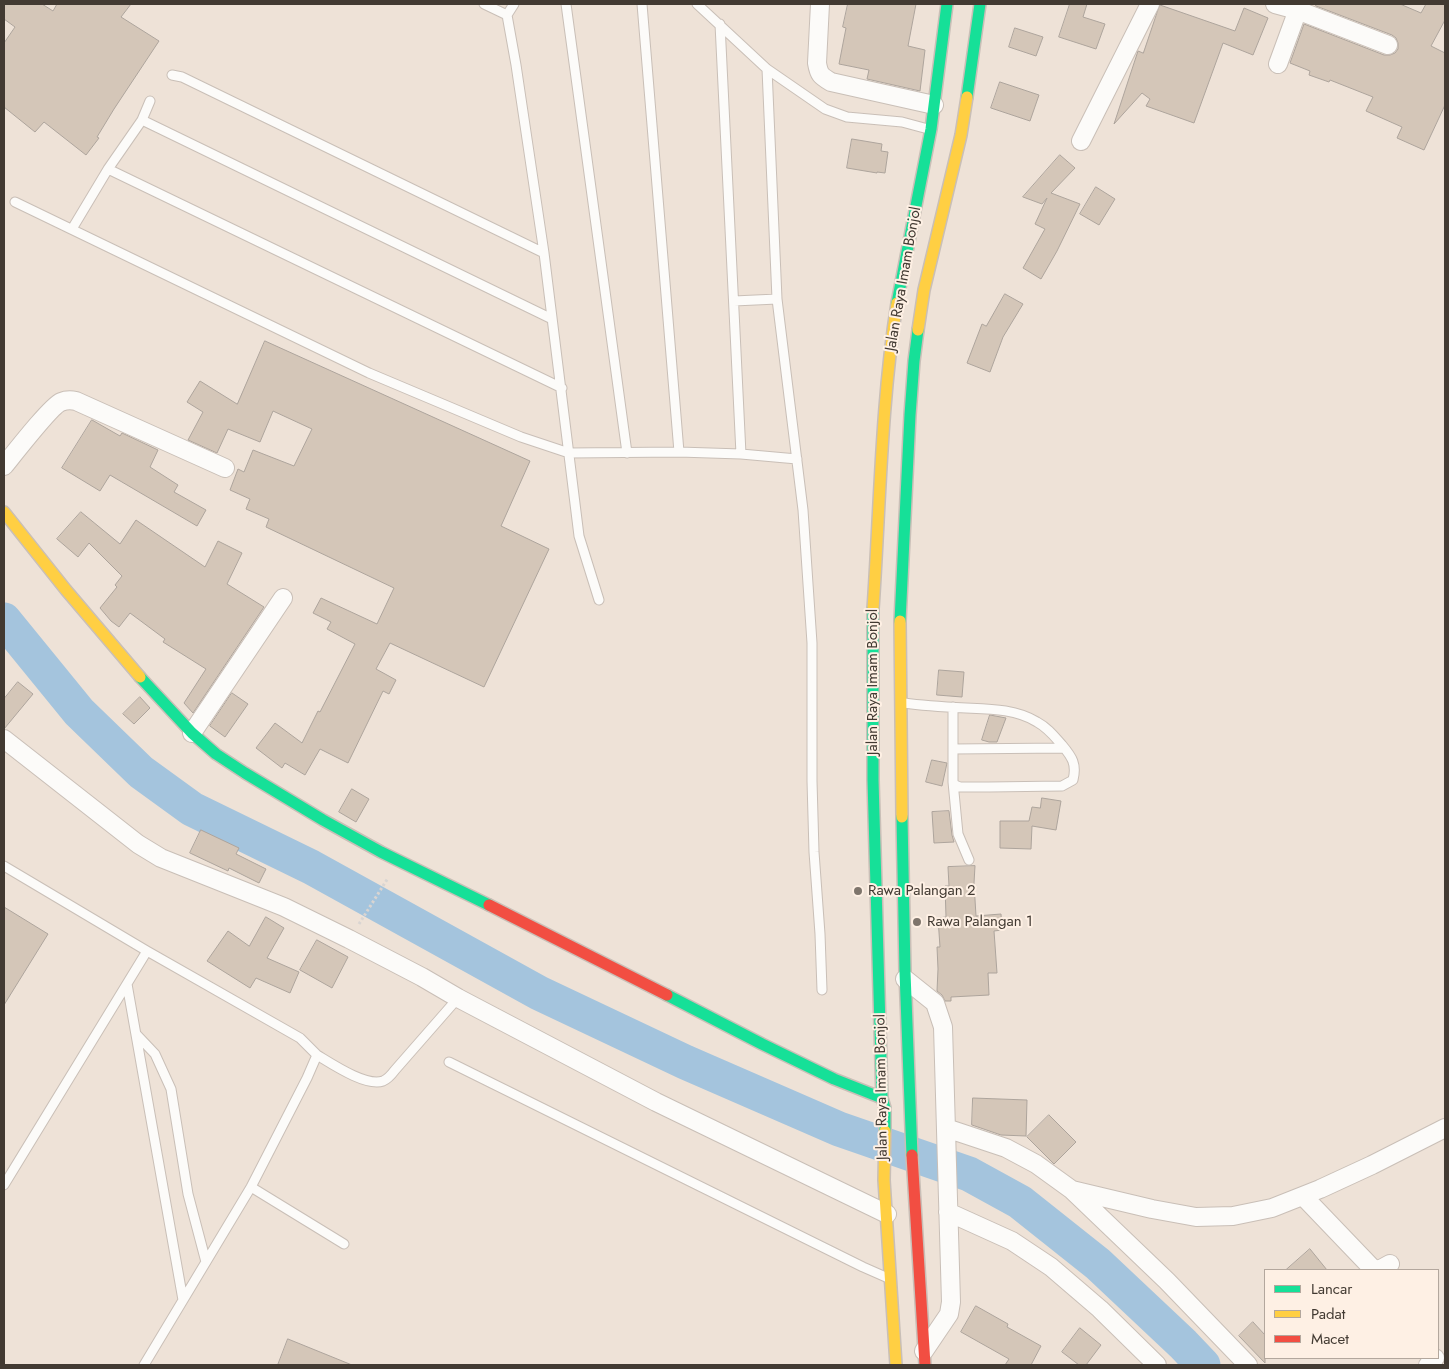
<!DOCTYPE html>
<style>
body{margin:0}
#map{position:relative;width:1449px;height:1369px;overflow:hidden;background:#eee2d7;font-family:Jost,sans-serif}
canvas{display:block}
.frame{position:absolute;inset:0;border:5px solid #423a32;pointer-events:none}
.legend{position:absolute;left:1264px;top:1269px;width:175px;height:90px;box-sizing:border-box;background:#fef0e4;border:1px solid #b3a79d;margin:0;padding:6px 9px;list-style:none;font-size:15px;color:#423a32}
.legend li{display:flex;align-items:center;gap:10px;height:25px}
.legend b{width:25px;border:1px solid #b3a79d}
</style>
<div id="map">
<canvas width="1449" height="1369"></canvas>
<div class="frame"></div>
<ul class="legend">
<li><b style="height:6px;background:#16e098"></b>Lancar</li>
<li><b style="height:6px;background:#ffcf43"></b>Padat</li>
<li><b style="height:6px;background:#f24e42"></b>Macet</li>
</ul>
</div>
<script>
const c = document.querySelector('canvas').getContext('2d');
c.lineJoin = 'round';
function stroke(path, color, width, dash) {
  c.strokeStyle = color;
  c.lineWidth = width;
  c.lineCap = dash ? 'butt' : 'round';
  c.setLineDash(dash || []);
  c.stroke(path);
}
function fillPath(path, color) {
  c.fillStyle = color;
  c.fill(path, 'evenodd');
}
function write(font, color, halo, rows, align = 'center') {
  c.font = font + ' Jost,sans-serif';
  c.lineWidth = 4;
  c.setLineDash([]);
  c.textBaseline = 'middle';
  c.strokeStyle = halo;
  c.fillStyle = color;
  for (const [text, x, y, turn = 0] of rows) {
    c.save();
    c.translate(x, y);
    c.rotate((+turn || 0) * Math.PI / 180);
    c.textAlign = isNaN(turn) ? turn : align;
    if (halo) c.strokeText(text, 0, 0);
    c.fillText(text, 0, 0);
    c.restore();
  }
}
const river = new Path2D(`
 M 4,620 L 79,712 L 141,772 L 192,809 L 311,867 L 539,993 L 685,1062 L 839,1129 L 969,1174 L 1020,1202 L 1098,1264 L 1183,1344 L 1203,1365`);
const building = new Path2D(`
 M 4,4 L 42,4 L 53,11 L 57,4 L 131,4 L 121,17 L 159,41 L 114,109 L 97,137 L 99,138 L 86,155 L 44,122 L 35,132 L 4,107 L 4,43 L 15,27 L 4,19 Z
 M 848,4 L 916,4 L 908,46 L 925,50 L 920,91 L 867,79 L 869,70 L 839,64 L 846,28 L 843,27 Z
 M 1070,4 L 1087,4 L 1083,17 L 1105,24 L 1096,49 L 1059,37 Z
 M 1316,4 L 1400,4 L 1421,13 L 1426,4 L 1445,4 L 1445,20 L 1431,46 L 1445,53 L 1445,105 L 1424,150 L 1397,138 L 1402,127 L 1366,111 L 1373,97 L 1330,80 L 1329,82 L 1309,75 L 1310,71 L 1290,63 L 1304,24 L 1384,55 L 1390,55 L 1395,53 L 1398,49 L 1398,43 L 1396,38 L 1392,35 L 1316,6 Z
 M 1160,5 L 1235,31 L 1244,8 L 1268,18 L 1253,55 L 1223,43 L 1194,123 L 1146,106 L 1150,99 L 1142,93 L 1114,124 L 1138,51 L 1143,53 Z
 M 1015,28 L 1043,37 L 1036,56 L 1009,47 Z
 M 1000,82 L 1039,95 L 1030,121 L 991,108 Z
 M 852,139 L 882,144 L 881,151 L 888,152 L 885,173 L 877,172 L 877,173 L 847,168 Z
 M 1060,155 L 1075,168 L 1051,193 L 1080,204 L 1057,251 L 1041,279 L 1023,268 L 1045,229 L 1035,224 L 1047,198 L 1042,204 L 1023,197 Z
 M 1096,187 L 1115,199 L 1099,225 L 1080,214 Z
 M 1005,294 L 1023,304 L 1003,337 L 990,372 L 967,363 L 982,324 L 986,326 Z
 M 265,341 L 530,461 L 501,526 L 549,549 L 484,687 L 390,643 L 376,669 L 396,680 L 389,694 L 383,691 L 348,763 L 320,749 L 305,775 L 285,763 L 282,768 L 256,748 L 275,723 L 302,743 L 318,711 L 320,712 L 355,644 L 327,629 L 331,622 L 313,613 L 321,598 L 377,624 L 394,588 L 266,527 L 269,519 L 246,509 L 250,499 L 230,490 L 238,469 L 244,472 L 253,450 L 294,466 L 312,429 L 273,411 L 260,442 L 228,429 L 217,453 L 188,440 L 203,412 L 187,402 L 200,381 L 237,404 Z
 M 92,420 L 120,436 L 122,433 L 158,450 L 150,467 L 178,485 L 174,492 L 206,510 L 197,526 L 110,475 L 100,491 L 62,468 Z
 M 81,512 L 120,544 L 136,520 L 205,567 L 218,541 L 242,553 L 227,584 L 264,607 L 193,713 L 184,703 L 206,669 L 163,642 L 165,639 L 130,613 L 119,627 L 111,621 L 100,608 L 117,587 L 115,585 L 122,576 L 89,543 L 78,557 L 57,539 Z
 M 939,670 L 964,672 L 962,697 L 937,695 Z
 M 18,682 L 33,694 L 4,729 L 4,699 Z
 M 232,693 L 248,704 L 225,737 L 210,726 Z
 M 140,697 L 150,708 L 134,724 L 123,714 Z
 M 990,715 L 1006,718 L 997,742 L 989,742 L 982,740 Z
 M 932,760 L 947,763 L 942,786 L 926,782 Z
 M 352,789 L 369,799 L 356,822 L 339,812 Z
 M 1042,798 L 1061,801 L 1056,830 L 1032,826 L 1031,849 L 1000,848 L 1000,821 L 1029,821 L 1032,807 L 1040,808 Z
 M 949,811 L 952,835 L 954,842 L 934,843 L 932,812 Z
 M 201,830 L 239,848 L 236,854 L 266,869 L 259,883 L 229,868 L 228,871 L 190,853 Z
 M 975,866 L 974,883 L 976,916 L 1001,914 L 1002,930 L 994,931 L 997,973 L 988,973 L 989,995 L 951,997 L 951,1001 L 945,1001 L 942,995 L 937,991 L 938,969 L 937,947 L 940,947 L 938,918 L 946,917 L 945,886 L 949,886 L 948,867 Z
 M 4,907 L 48,934 L 4,1005 Z
 M 266,917 L 284,928 L 267,958 L 299,972 L 290,993 L 256,978 L 250,988 L 207,961 L 228,931 L 249,946 Z
 M 317,940 L 348,957 L 332,988 L 300,970 Z
 M 973,1098 L 1027,1100 L 1026,1136 L 1001,1135 L 972,1125 Z
 M 1049,1115 L 1076,1142 L 1054,1164 L 1027,1137 Z
 M 1310,1249 L 1327,1270 L 1286,1270 Z
 M 976,1306 L 1008,1324 L 1007,1327 L 1041,1346 L 1031,1365 L 1005,1365 L 1009,1359 L 961,1332 Z
 M 1253,1322 L 1265,1335 L 1265,1363 L 1239,1336 Z
 M 1080,1328 L 1101,1345 L 1086,1365 L 1079,1365 L 1062,1352 Z
 M 288,1339 L 352,1365 L 278,1365 Z`);
const path = new Path2D(`
 M 359,924 L 388,878`);
const lane = new Path2D(`
 M 484,4 L 507,15
 M 514,4 L 507,15 L 516,65 L 544,253 L 579,536 L 599,600
 M 566,4 L 627,453
 M 642,4 L 679,452
 M 697,4 L 767,69 L 825,109 L 847,117 L 902,122 L 928,129
 M 720,24 L 741,454
 M 767,69 L 777,299 L 803,510 L 812,643 L 812,781 L 814,852 L 820,934 L 822,990
 M 172,75 L 182,77 L 544,253
 M 142,120 L 552,319
 M 108,169 L 562,388
 M 15,202 L 369,373 L 521,437 L 569,453 L 679,452 L 741,454 L 797,459
 M 72,229 L 108,169 L 142,120 L 150,101
 M 734,301 L 777,299
 M 904,703 C 925,706 945,707 966,708 C 990,709 1016,709 1037,722 C 1048,728 1054,736 1062,745 C 1072,757 1077,764 1073,780 L 1062,786 L 989,787 L 960,787 L 955,785 L 953,782 L 953,707
 M 953,749 L 1064,748
 M 953,782 L 958,834 L 969,860
 M 4,866 L 147,951 L 300,1038 L 317,1055 L 307,1078 L 251,1187 L 144,1365
 M 127,984 L 183,1300
 M 137,1035 L 155,1054 L 171,1089 L 188,1194 L 206,1262
 M 317,1055 C 332,1064 366,1087 383,1081 C 388,1079 392,1074 395,1070 L 458,998
 M 449,1062 L 863,1267 L 888,1278
 M 4,1185 L 147,951
 M 251,1187 L 344,1244`);
const street = new Path2D(`
 M 820,4 L 817,63 C 819,75 821,76 831,82 L 934,105
 M 1275,4 L 1297,10 L 1388,45
 M 1278,64 L 1300,4
 M 1081,141 L 1150,4
 M 4,466 C 13,455 51,406 61,402 C 66,400 71,400 76,401 L 225,468
 M 192,733 L 283,598
 M 4,739 L 138,844 L 161,858 L 284,907 L 349,939 L 422,977 L 458,998 L 656,1102 L 887,1214
 M 905,979 L 935,1003 L 943,1027 L 951,1302 L 949,1314 L 924,1351
 M 946,1128 L 1006,1148 L 1036,1164 L 1072,1190 L 1167,1281 L 1248,1365
 M 1072,1190 L 1152,1209 L 1196,1217 L 1233,1216 L 1272,1208 L 1320,1189 L 1372,1165 L 1445,1128
 M 1303,1196 L 1372,1268 L 1379,1270 L 1390,1264
 M 948,1212 L 1012,1241 L 1051,1267 L 1100,1309 L 1157,1365
 M 1428,1365 L 1435,1358`);
const fast = new Path2D(`
 M 967,97 L 980,4
 M 897,303 L 931,129 L 947,4
 M 873,609 L 873,780 L 882,1098 L 885,1108 L 885,1131
 M 900,621 L 910,415 L 914,361 L 918,330
 M 140,677 L 192,733 L 216,754 L 245,773 L 323,820 L 381,852 L 489,905
 M 902,817 L 905,972 L 912,1155
 M 667,995 L 762,1044 L 834,1079 L 882,1098`);
const slow = new Path2D(`
 M 918,330 L 924,290 L 961,135 L 967,97
 M 4,512 L 66,590 L 140,677
 M 873,609 C 880,507 881,404 897,303
 M 900,621 L 902,817
 M 885,1131 L 884,1180 L 896,1365`);
const jam = new Path2D(`
 M 489,905 L 667,995
 M 912,1155 L 925,1365`);
const markers = [
 [858,891,5,"#7e756c"],
 [917,922,5,"#7e756c"]
];
const streetNames = [
 ["Jalan Raya Imam Bonjol",904,279,-80],
 ["Jalan Raya Imam Bonjol",873,682,-90],
 ["Jalan Raya Imam Bonjol",882,1087,-91]
];
const poiNames = [
 ["Rawa Palangan 2",868,891],
 ["Rawa Palangan 1",927,922]
];
stroke(river, '#a4c4dd', 35);
fillPath(building, '#d4c6b8');
stroke(building, '#ada49c', 1);
stroke(lane, '#c9bfb7', 11);
stroke(street, '#c9bfb7', 20);
stroke(fast, '#c9bfb7', 14);
stroke(slow, '#c9bfb7', 14);
stroke(jam, '#c9bfb7', 14);
stroke(path, '#d9d5d2', 3, [2.5, 2.5]);
stroke(lane, '#fcfbf9', 9);
stroke(street, '#fcfbf9', 18);
stroke(fast, '#16e098', 11);
stroke(slow, '#ffcf43', 11);
stroke(jam, '#f24e42', 11);
for (const [x, y, r, color] of markers) {
  const dot = new Path2D();
  dot.arc(x, y, r, 0, 2 * Math.PI);
  c.fillStyle = color;
  c.fill(dot);
  stroke(dot, '#fef0e4', 2);
}
write('15px', '#423a32', '#fef0e4', streetNames);
write('15px', '#423a32', '#fef0e4', poiNames, 'left');
</script>
